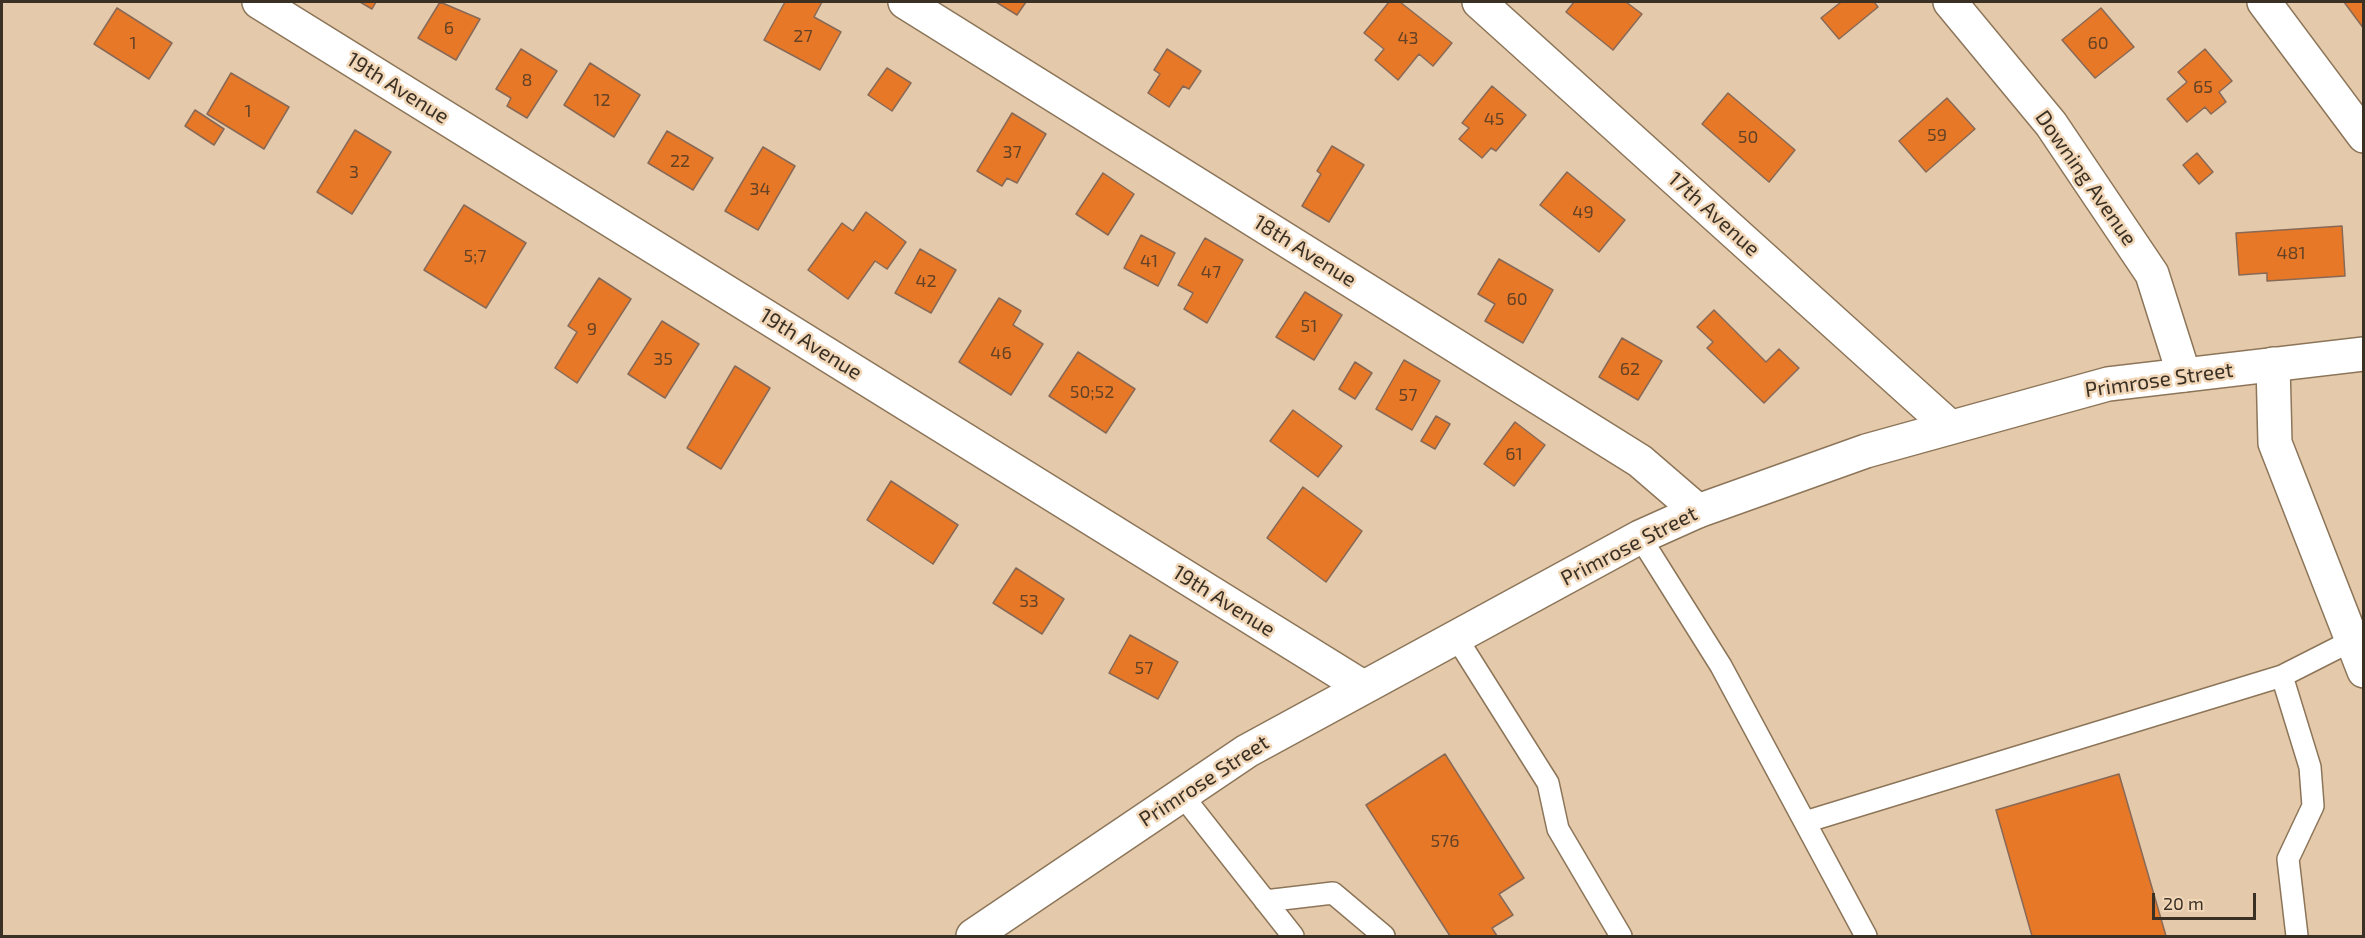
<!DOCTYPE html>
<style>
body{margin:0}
#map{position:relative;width:2365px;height:938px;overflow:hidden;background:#e4caab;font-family:"Exo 2",sans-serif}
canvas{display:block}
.frame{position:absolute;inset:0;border:3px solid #3a3024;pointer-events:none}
.scale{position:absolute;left:2152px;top:893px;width:104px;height:27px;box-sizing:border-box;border:3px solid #3a3024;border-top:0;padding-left:8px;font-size:18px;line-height:21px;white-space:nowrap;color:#3a3024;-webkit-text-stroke:4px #f1d7b8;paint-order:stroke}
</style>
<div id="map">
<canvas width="2365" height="938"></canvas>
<div class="frame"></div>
<div class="scale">20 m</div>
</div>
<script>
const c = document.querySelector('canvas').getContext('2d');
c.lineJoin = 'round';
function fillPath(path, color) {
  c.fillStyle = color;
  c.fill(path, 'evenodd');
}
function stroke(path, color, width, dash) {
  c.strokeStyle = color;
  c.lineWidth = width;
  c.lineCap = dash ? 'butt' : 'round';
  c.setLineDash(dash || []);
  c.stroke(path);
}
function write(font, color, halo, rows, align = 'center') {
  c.font = font + ' "Exo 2",sans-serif';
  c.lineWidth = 5;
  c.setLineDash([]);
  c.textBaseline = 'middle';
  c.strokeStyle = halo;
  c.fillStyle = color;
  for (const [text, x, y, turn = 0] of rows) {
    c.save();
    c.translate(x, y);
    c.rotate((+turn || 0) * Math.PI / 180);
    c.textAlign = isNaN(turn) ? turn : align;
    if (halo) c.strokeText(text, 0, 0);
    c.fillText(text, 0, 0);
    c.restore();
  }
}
const building = new Path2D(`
 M 360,2 L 376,2 L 372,9 Z
 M 440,2 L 480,19 L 456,60 L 418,38 Z
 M 785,2 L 822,2 L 814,17 L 841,32 L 820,70 L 764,40 Z
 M 996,2 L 1026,2 L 1017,15 Z
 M 1389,2 L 1400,2 L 1452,43 L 1433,66 L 1419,54 L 1398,80 L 1375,60 L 1384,49 L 1364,33 Z
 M 1574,2 L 1626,2 L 1642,14 L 1613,50 L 1566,12 Z
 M 1841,2 L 1874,2 L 1878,7 L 1839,39 L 1821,18 Z
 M 2344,2 L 2364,2 L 2364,29 Z
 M 117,8 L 172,43 L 149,79 L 94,44 Z
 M 2101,8 L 2134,47 L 2095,78 L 2062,40 Z
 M 521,49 L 557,71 L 527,118 L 507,106 L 511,98 L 496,89 Z
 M 1167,49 L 1201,71 L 1189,89 L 1183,86 L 1169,107 L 1148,93 L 1160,74 L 1154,70 Z
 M 2205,49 L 2232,81 L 2219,92 L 2226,102 L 2211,114 L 2205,107 L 2187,122 L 2167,99 L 2187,82 L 2178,72 Z
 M 590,63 L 640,95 L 614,137 L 564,105 Z
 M 887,68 L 911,83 L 892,111 L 868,95 Z
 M 231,73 L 289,107 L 264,149 L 207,114 Z
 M 1492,86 L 1526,115 L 1496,151 L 1491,148 L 1482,158 L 1459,139 L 1469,128 L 1462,123 Z
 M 1728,93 L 1795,150 L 1769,182 L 1702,124 Z
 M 1947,98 L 1975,129 L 1926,172 L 1899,141 Z
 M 195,110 L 224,129 L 214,145 L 185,126 Z
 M 1012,113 L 1046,134 L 1017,183 L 1007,178 L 1002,186 L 977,171 Z
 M 355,130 L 391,152 L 352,214 L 317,192 Z
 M 667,131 L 713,158 L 693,190 L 648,163 Z
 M 1332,146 L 1364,165 L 1329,222 L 1302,206 L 1321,174 L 1317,171 Z
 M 763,147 L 795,166 L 758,230 L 725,211 Z
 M 2197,153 L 2213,172 L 2199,184 L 2183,165 Z
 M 1567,172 L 1625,220 L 1599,252 L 1540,205 Z
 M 1103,173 L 1134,194 L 1108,235 L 1076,214 Z
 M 464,205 L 526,243 L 486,308 L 424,270 Z
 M 866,212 L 906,242 L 887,269 L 875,261 L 848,299 L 808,270 L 842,223 L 853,231 Z
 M 2342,226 L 2345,276 L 2267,281 L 2267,273 L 2239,275 L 2236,233 Z
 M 1141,235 L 1175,253 L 1158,286 L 1124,268 Z
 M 1205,238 L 1243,260 L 1207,323 L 1184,309 L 1193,293 L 1178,285 Z
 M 920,249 L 956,270 L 931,313 L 895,293 Z
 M 1499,259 L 1553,290 L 1523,343 L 1485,321 L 1495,304 L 1478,294 Z
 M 599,278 L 631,299 L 577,383 L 555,368 L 577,332 L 568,326 Z
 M 1305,292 L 1342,315 L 1314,360 L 1276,337 Z
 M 999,298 L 1021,311 L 1013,325 L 1043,344 L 1011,395 L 959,362 Z
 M 1714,310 L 1766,362 L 1779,349 L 1799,368 L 1764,403 L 1707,348 L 1713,342 L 1697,327 Z
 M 662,321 L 699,344 L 665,398 L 628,374 Z
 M 1622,338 L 1662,361 L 1638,400 L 1599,377 Z
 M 1078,352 L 1135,389 L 1106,433 L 1049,396 Z
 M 1404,360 L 1440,381 L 1412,430 L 1376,409 Z
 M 1355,362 L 1372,373 L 1355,399 L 1339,389 Z
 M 735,366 L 770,388 L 721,469 L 687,448 Z
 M 1293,410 L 1342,446 L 1318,477 L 1270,441 Z
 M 1436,416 L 1450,424 L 1435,449 L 1421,441 Z
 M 1515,422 L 1545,445 L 1514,486 L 1484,464 Z
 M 891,481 L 958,525 L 933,564 L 867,520 Z
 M 1303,487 L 1362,531 L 1326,582 L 1267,538 Z
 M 1016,568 L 1064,599 L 1042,634 L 993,603 Z
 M 1130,635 L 1178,662 L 1158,699 L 1109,673 Z
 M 1445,754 L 1524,878 L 1499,894 L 1513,915 L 1492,928 L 1497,936 L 1450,936 L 1366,805 Z
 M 2119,774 L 2166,936 L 2032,936 L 1996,810 Z`);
const service = new Path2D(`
 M 1640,537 L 1721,666 L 1866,936
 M 1456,637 L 1548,783 L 1558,829 L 1621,936
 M 2282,676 L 2310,767 L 2313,806 L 2288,859 L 2297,936
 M 1182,795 L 1293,936
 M 1805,822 L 2282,676 L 2353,640
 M 1265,901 L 1333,893 L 1384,936`);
const minor = new Path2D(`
 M 259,2 L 1363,687
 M 905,2 L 1640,461 L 1698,511
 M 1479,2 L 1949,426
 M 1950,2 L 2051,124 L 2152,274 L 2184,375
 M 2264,2 L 2364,136
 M 2273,364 L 2275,443 L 2364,671`);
const secondary = new Path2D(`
 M 973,936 L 1247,751 L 1640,537 L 1698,511 L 1866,451 L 2108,384 L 2364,354`);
const numberNames = [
 ["6",449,28],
 ["27",803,36],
 ["43",1408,38],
 ["1",133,43],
 ["60",2098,43],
 ["8",527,80],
 ["65",2203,87],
 ["12",602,100],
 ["1",248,111],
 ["45",1494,119],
 ["59",1937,135],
 ["50",1748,137],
 ["37",1012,152],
 ["22",680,161],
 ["3",354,172],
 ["34",760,189],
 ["49",1583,212],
 ["481",2291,253],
 ["5;7",475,256],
 ["41",1149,261],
 ["47",1211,272],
 ["42",926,281],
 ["60",1517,299],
 ["51",1309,326],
 ["9",592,329],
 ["46",1001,353],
 ["35",663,359],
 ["62",1630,369],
 ["50;52",1092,392],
 ["57",1408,395],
 ["61",1514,454],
 ["53",1029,601],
 ["57",1144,668],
 ["576",1445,841]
];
const streetNames = [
 ["19th Avenue",398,88,32],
 ["Downing Avenue",2086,178,55],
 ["17th Avenue",1714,214,42],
 ["18th Avenue",1305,251,32],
 ["19th Avenue",811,344,32],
 ["Primrose Street",2159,380,-8],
 ["Primrose Street",1629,546,-27],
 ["19th Avenue",1224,601,32],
 ["Primrose Street",1204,781,-33]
];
fillPath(building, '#e67827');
stroke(building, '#896956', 1.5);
stroke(service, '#8c7559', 24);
stroke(minor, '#8c7559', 36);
stroke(secondary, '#8c7559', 36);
stroke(service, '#fff', 21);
stroke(minor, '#fff', 33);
stroke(secondary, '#fff', 33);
write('18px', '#654225', null, numberNames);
write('21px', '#3a3024', '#f1d7b8', streetNames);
</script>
